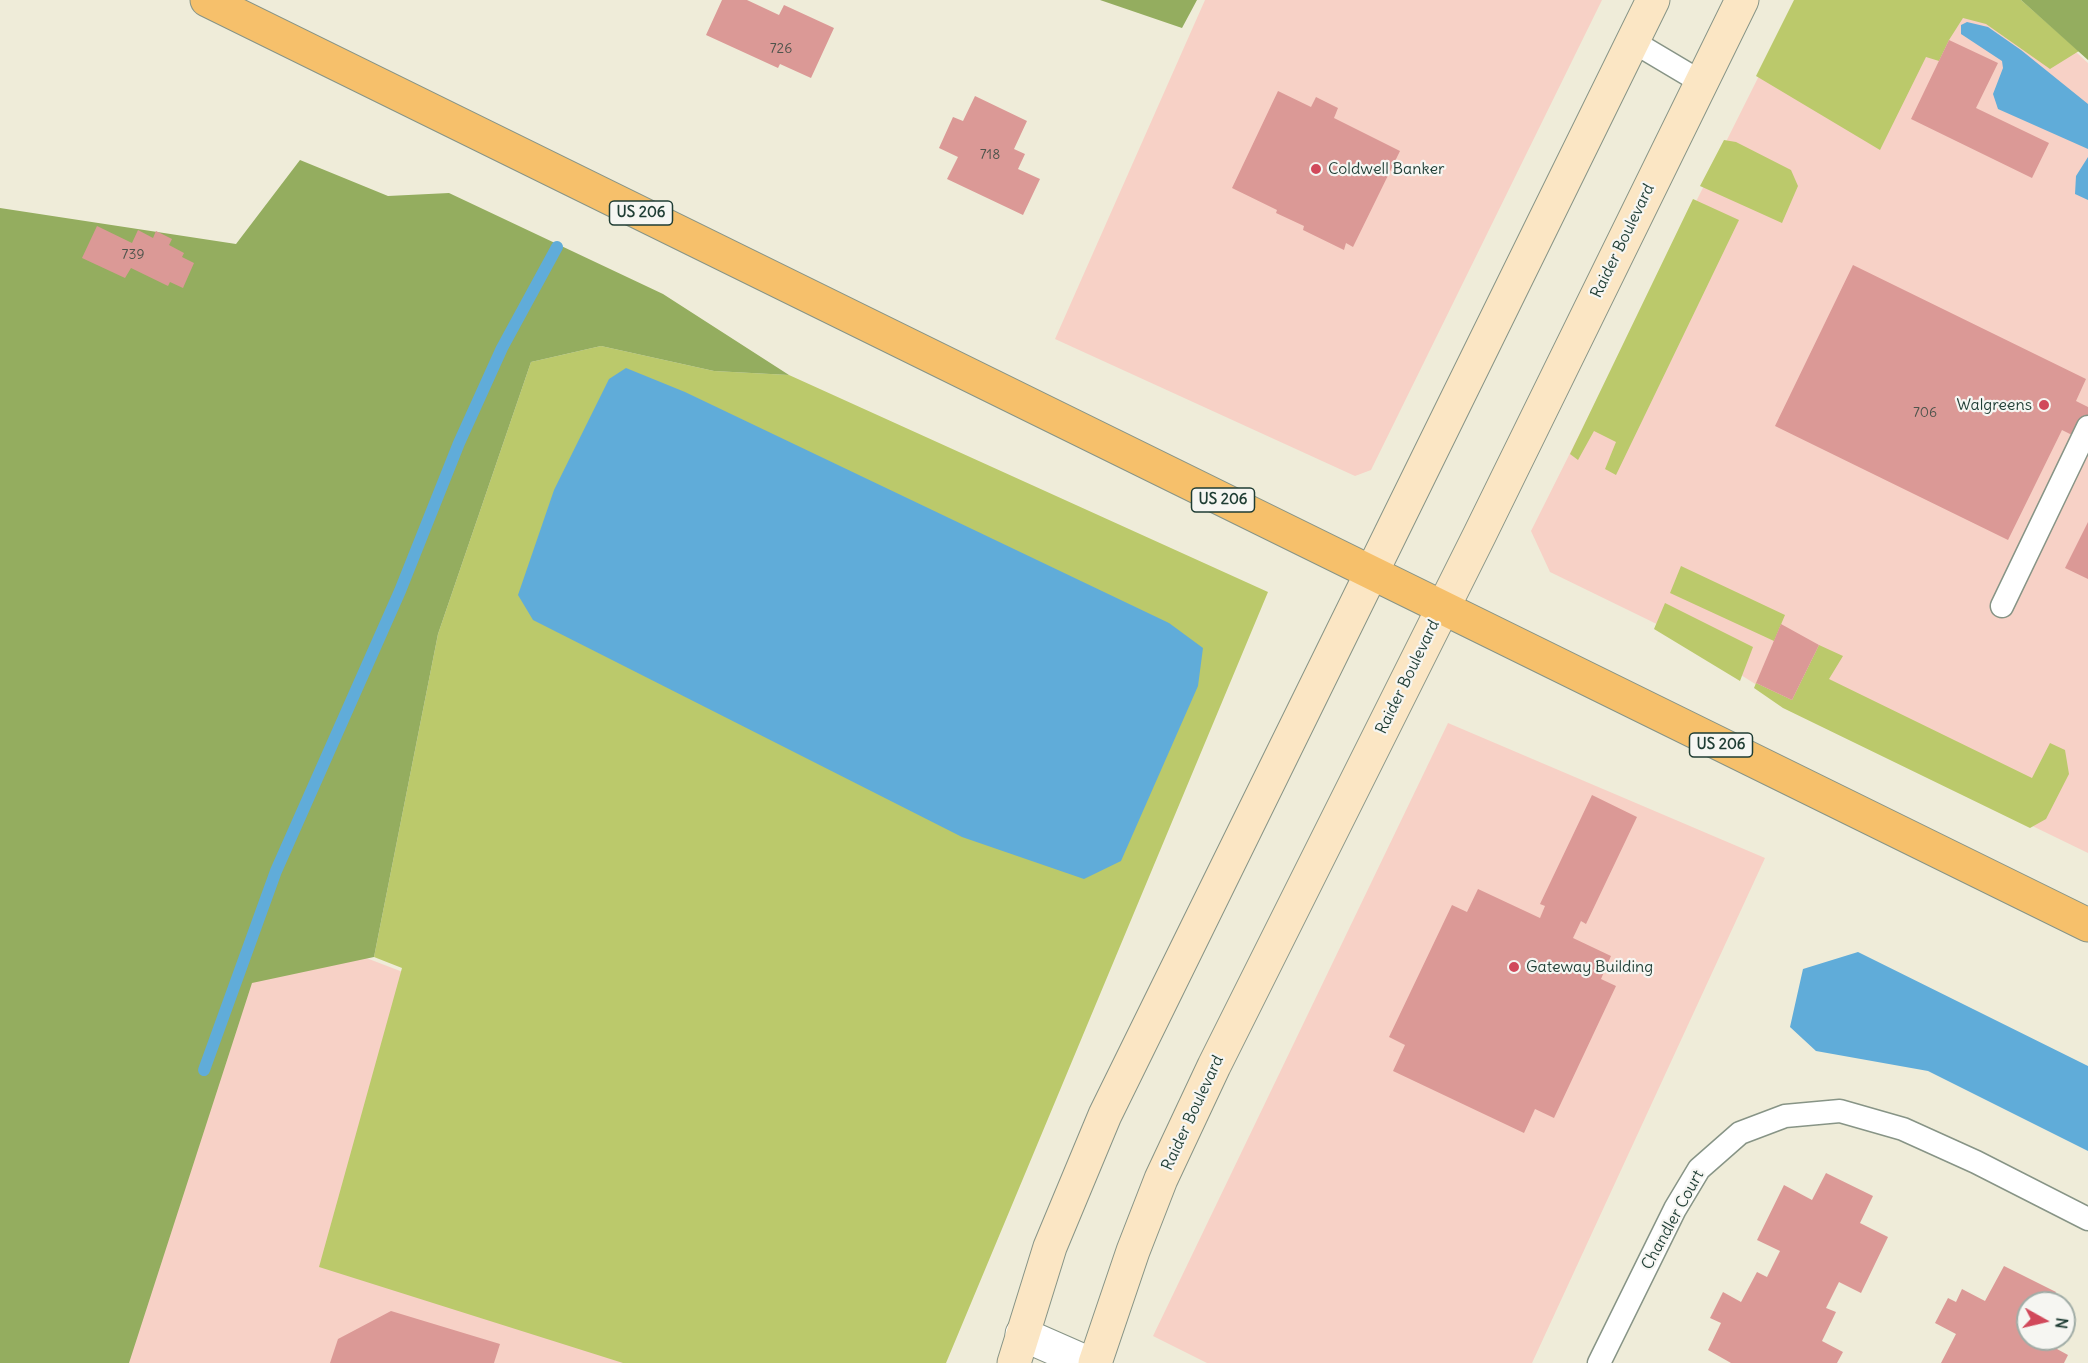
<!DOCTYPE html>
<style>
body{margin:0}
#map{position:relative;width:2088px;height:1363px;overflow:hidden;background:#efecd9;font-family:Delius,sans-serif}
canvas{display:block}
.north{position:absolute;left:2016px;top:1291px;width:60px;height:60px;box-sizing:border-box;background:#f6f6f2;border:2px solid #a0aca6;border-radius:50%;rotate:98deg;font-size:16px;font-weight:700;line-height:24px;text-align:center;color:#1f3d34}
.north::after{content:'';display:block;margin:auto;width:21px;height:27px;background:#d1495b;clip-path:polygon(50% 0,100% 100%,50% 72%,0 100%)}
</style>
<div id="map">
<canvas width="2088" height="1363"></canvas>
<div class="north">N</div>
</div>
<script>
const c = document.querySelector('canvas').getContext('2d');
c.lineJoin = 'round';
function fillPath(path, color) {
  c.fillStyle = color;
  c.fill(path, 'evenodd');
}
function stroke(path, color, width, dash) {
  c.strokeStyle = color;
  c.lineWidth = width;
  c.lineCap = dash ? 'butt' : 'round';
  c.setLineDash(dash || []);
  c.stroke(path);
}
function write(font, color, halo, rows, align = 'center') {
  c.font = font + ' Delius,sans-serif';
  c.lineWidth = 4.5;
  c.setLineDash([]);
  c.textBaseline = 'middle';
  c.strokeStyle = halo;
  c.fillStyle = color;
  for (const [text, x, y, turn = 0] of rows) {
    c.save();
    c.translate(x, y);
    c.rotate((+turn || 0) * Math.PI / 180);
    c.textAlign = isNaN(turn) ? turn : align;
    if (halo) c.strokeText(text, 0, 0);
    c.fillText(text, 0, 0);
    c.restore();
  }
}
const built = new Path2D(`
 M 1205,0 L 1602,0 L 1371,470 L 1355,476 L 1055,339 Z
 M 1797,0 L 2019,0 L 2088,63 L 2088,853 L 1808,717 L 1669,630 L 1550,572 L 1531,531 Z
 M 1448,723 L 1765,858 L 1532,1363 L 1207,1363 L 1153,1336 Z
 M 254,915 L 990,1197 L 942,1363 L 111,1363 Z`);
const green = new Path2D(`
 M 1794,0 L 2021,0 L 2079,51 L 2050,69 L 1986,24 L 1963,18 L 1949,40 L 1939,61 L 1926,57 L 1880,150 L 1756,76 Z
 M 1724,140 L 1736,142 L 1791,170 L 1798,186 L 1782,223 L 1700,186 Z
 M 1693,199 L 1739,220 L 1616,475 L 1605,469 L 1616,442 L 1594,431 L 1578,460 L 1570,454 Z
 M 601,346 L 714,371 L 789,375 L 1268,592 L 946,1363 L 623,1363 L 319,1267 L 402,968 L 374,957 L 438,634 L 531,362 Z
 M 1681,566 L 1785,615 L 1774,641 L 1670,593 Z
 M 1665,603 L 1753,647 L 1740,681 L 1654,629 Z
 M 1819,645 L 1843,656 L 1829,679 L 2032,778 L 2050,743 L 2065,750 L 2069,774 L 2046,819 L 2030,828 L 1783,708 L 1754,688 L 1756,683 L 1792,700 Z`);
const forest = new Path2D(`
 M 1100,0 L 1197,0 L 1182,28 Z
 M 2021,0 L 2088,0 L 2088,60 Z
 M 300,160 L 388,196 L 449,193 L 663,294 L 789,375 L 714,371 L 601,346 L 531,362 L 438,634 L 374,957 L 252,983 L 129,1363 L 0,1363 L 0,208 L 236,244 Z`);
const water = new Path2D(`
 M 1967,22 L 1988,27 L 2021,50 L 2088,104 L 2088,149 L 1998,109 L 1993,94 L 2003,68 L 2002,61 L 1961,34 L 1961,25 Z
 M 2088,157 L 2088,200 L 2075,194 L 2076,176 Z
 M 626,368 L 685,392 L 1169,623 L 1203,648 L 1198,686 L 1121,861 L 1084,879 L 962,837 L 533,620 L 518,595 L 554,490 L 609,379 Z
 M 1858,952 L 2088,1066 L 2088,1151 L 1928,1071 L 1816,1051 L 1790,1027 L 1803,969 Z`);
const stream = new Path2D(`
 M 204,1070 L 276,871 L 400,591 L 459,443 L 502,348 L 557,247`);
const building = new Path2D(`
 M 722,0 L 747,0 L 779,15 L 784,5 L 834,28 L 811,78 L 780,64 L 778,68 L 706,35 Z
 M 1949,40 L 1998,63 L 1976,108 L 2049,143 L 2032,178 L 1911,119 Z
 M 1278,91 L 1311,107 L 1316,97 L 1338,108 L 1334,118 L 1400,151 L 1353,247 L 1346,243 L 1344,250 L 1303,230 L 1304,226 L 1276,213 L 1277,210 L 1232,188 Z
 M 975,96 L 1027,121 L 1014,149 L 1025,154 L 1018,169 L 1040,179 L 1023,215 L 947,179 L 958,157 L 939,148 L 953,117 L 963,121 Z
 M 97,226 L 132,243 L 138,230 L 153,238 L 156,231 L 172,239 L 169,245 L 184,253 L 182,257 L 194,263 L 183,288 L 170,282 L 168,286 L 131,268 L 125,278 L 82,258 Z
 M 1853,265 L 2086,379 L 2076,401 L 2088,407 L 2088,443 L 2062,430 L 2008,540 L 1775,426 Z
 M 2088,522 L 2088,579 L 2065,568 Z
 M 1781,624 L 1819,645 L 1792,700 L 1756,683 Z
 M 1592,795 L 1637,817 L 1586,924 L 1581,921 L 1573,938 L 1611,956 L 1601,979 L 1616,986 L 1554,1118 L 1535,1109 L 1524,1133 L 1393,1071 L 1405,1045 L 1389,1037 L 1452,905 L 1467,912 L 1478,889 L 1540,918 L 1545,906 L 1540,904 Z
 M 1826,1173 L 1873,1196 L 1860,1223 L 1888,1237 L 1861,1293 L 1839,1282 L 1826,1308 L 1836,1312 L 1822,1341 L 1843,1352 L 1837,1363 L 1731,1363 L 1708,1350 L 1721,1323 L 1710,1318 L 1723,1292 L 1741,1302 L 1757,1272 L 1767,1277 L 1780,1251 L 1757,1240 L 1784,1185 L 1812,1200 Z
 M 2004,1266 L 2056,1292 L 2050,1303 L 2028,1303 L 2028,1339 L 2062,1339 L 2057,1349 L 2068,1355 L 2064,1363 L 1941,1363 L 1956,1334 L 1935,1323 L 1948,1298 L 1956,1302 L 1962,1289 L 1985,1301 Z
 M 391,1311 L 500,1344 L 494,1363 L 330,1363 L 338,1339 Z`);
const lane = new Path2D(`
 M 1632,41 L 1701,82
 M 2002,606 L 2088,427
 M 1599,1363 L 1675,1209 L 1699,1169 L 1740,1133 L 1785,1116 L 1840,1111 L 1903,1129 L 1976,1162 L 2088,1219`);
const street = new Path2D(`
 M 1022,1334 L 1088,1363`);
const secondary = new Path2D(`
 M 1014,1363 L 1050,1247 L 1105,1115 L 1653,0
 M 1095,1363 L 1133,1251 L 1161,1179 L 1214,1066 L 1480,534 L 1742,0`);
const primary = new Path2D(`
 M 207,0 L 2088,925`);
const markers = [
 [1316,169,6,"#d1495b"],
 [2044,405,6,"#d1495b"],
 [1514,967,6,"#d1495b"]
];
const numberNames = [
 ["726",781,49],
 ["718",990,155],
 ["739",133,255],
 ["706",1925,413]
];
const shields = [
 [641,213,63],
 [1223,500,63],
 [1721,745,63]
];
const shieldNames = [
 ["US 206",641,213],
 ["US 206",1223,500],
 ["US 206",1721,745]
];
const poiNames = [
 ["Coldwell Banker",1328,169],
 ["Walgreens",2032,405,"right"],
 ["Gateway Building",1526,967]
];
const streetNames = [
 ["Raider Boulevard",1623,241,-64],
 ["Raider Boulevard",1408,677,-64],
 ["Raider Boulevard",1193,1113,-65],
 ["Chandler Court",1673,1220,-61]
];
fillPath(built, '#f7d1c6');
fillPath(green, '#bbc96b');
fillPath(forest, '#94ad5f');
fillPath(water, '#60acd9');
stroke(stream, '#60acd9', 12);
fillPath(building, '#db9996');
stroke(lane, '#879486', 25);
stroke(street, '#879486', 35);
stroke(secondary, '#879486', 35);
stroke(primary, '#879486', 35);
stroke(lane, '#fff', 22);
stroke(street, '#fff', 33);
stroke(secondary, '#fbe6c4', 33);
stroke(primary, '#f6c06b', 33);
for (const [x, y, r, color] of markers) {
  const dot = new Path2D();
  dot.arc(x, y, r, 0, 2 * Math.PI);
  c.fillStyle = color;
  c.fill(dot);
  stroke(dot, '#f6f6f2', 2);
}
write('14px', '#4e544c', null, numberNames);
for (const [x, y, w] of shields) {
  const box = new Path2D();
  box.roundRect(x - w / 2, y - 12, w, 24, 4.5);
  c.fillStyle = '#f6f6f2';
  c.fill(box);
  stroke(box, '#1f3d34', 1.5);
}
write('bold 15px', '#1f3d34', null, shieldNames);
write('16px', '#1f3d34', '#f6f6f2', poiNames, 'left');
write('16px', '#1f3d34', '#f6f6f2', streetNames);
</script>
